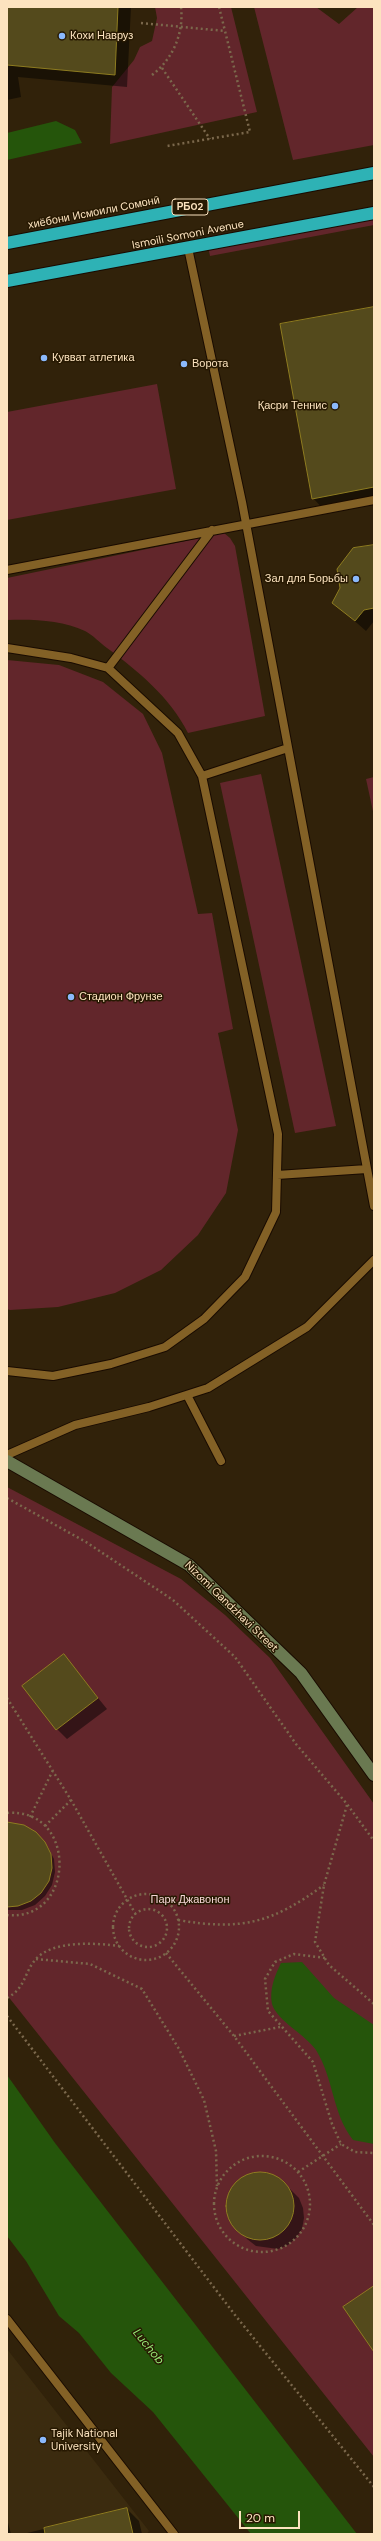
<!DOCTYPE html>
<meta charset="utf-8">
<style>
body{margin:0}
#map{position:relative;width:381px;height:2541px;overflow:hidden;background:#31220a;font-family:"DM Sans",sans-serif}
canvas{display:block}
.frame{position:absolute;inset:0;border:8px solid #fce3bf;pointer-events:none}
.scale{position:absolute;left:239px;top:2511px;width:61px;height:18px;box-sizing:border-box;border:2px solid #fce3bf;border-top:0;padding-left:5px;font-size:12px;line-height:14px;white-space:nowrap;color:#fce3bf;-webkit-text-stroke:3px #271902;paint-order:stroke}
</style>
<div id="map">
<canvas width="381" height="2541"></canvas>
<div class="frame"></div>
<div class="scale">20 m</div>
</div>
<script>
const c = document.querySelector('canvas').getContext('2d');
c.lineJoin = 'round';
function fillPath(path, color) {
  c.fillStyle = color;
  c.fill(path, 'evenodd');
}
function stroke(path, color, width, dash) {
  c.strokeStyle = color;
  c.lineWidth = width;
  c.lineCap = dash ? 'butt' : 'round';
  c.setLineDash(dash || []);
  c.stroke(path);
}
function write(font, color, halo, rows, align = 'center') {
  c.font = font + ' "DM Sans",sans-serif';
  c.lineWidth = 3;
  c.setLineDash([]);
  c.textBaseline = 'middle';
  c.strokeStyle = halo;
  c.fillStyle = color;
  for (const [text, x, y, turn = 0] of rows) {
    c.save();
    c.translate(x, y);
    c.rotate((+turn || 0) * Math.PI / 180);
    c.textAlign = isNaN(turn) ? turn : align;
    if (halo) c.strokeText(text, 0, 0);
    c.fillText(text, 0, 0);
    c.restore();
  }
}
const built = new Path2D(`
 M 7,2349 L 149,2531 L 147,2534 L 7,2534 Z`);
const green = new Path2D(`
 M 155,7 L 231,7 L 257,112 L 110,144 L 112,87 L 134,60 L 140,47 L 152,41 L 157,18 Z
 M 254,7 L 316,7 L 339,24 L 358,7 L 374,7 L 374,145 L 293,160 Z
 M 374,218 L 374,225 L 210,256 L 208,247 Z
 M 157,384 L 176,489 L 7,520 L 7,412 Z
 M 224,533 L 230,538 L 235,546 L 265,716 L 188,733 C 170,697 138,671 107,648 C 100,643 93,635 85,631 C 62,620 32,619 7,620 L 7,578 Z
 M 7,660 L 59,665 L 103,682 L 143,714 L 162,753 L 198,914 L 212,913 L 233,1029 L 218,1033 L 238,1130 L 226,1193 L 198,1235 L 161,1270 L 115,1293 L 58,1307 L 10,1310 L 7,1309 Z
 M 261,774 L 336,1126 L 295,1133 L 220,783 Z
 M 374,777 L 374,816 L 366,779 Z
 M 7,1487 L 181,1579 L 225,1615 L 270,1658 L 374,1804 L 374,2457 L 7,1995 Z`);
const water = new Path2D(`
 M 56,121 L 75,130 L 82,143 L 7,160 L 7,133 Z
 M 302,1962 L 334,1998 L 374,2025 L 374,2144 L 353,2140 C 332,2113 334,2079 316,2050 C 306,2035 277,2021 272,2004 C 269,1990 275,1975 281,1963 Z
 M 7,2075 L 55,2143 L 357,2534 L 251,2534 L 153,2412 L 111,2373 L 79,2333 L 59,2316 L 26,2261 L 7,2236 Z`);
const shadow = new Path2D(`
 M 7,7 L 131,7 L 127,87 L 18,77 L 21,97 L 7,100 Z
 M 374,308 L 374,502 L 325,511 L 313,498 Z
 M 374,546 L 374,621 L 366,631 L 333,602 Z
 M 64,1656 L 107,1709 L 67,1739 L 57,1729 Z
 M 7,1824 L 35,1832 L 48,1847 L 54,1859 L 55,1872 L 52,1885 L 45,1896 L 35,1905 L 22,1910 L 7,1910 Z
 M 271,2174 L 280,2179 L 299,2198 L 303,2208 L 304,2218 L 302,2229 L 296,2238 L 288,2245 L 278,2249 L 256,2246 L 247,2239 L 230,2220 L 227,2209 L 228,2198 L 239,2180 L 249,2175 Z
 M 127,2509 L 139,2521 L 142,2534 L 23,2534 Z
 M 7,2519 L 11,2534 L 7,2534 Z`);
const building = new Path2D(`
 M 7,7 L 118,7 L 115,75 L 7,65 Z
 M 374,307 L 374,487 L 312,499 L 280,324 Z
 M 374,545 L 374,608 L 364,610 L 355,621 L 332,603 L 340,588 L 337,569 L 353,548 Z
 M 64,1654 L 98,1698 L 56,1730 L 22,1686 Z
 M 7,1822 L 24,1825 L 36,1832 L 45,1842 L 51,1854 L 52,1868 L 49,1881 L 41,1893 L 31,1901 L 18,1906 L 7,1907 Z
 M226 2206a34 34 0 1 1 68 0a34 34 0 1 1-68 0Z
 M 374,2286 L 374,2352 L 343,2307 Z
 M 127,2508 L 133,2534 L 45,2534 L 44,2528 Z`);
const path = new Path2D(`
 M 219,7 L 225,31
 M 141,23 L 225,31 L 250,132 L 167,146
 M 162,68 L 210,139
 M 152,75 C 173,59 184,33 181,7
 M 7,1498 L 86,1542 L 173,1600 L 235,1657 L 296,1744 L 347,1804 L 374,1841
 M 7,1698 L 71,1800 L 136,1915
 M 347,1805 L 324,1885 L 315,1942 L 329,1965 L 374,2004
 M 7,1813 C 78,1807 76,1922 7,1915
 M 30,1817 L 53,1770
 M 45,1826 L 71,1800
 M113 1927a33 33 0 1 1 66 0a33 33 0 1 1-66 0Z
 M129 1928a19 19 0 1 1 38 0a19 19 0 1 1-38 0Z
 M 178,1920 C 242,1931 272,1923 324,1885
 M 166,1953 L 234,2036 L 374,2225
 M 325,1958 L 294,1954 L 275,1962 L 265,1979 L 268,2011 L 313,2062 L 332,2124 L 341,2144 L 355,2152 L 374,2153
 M 36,1959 L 90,1964 L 142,1989 L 179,2049 L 204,2100 L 216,2151 L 217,2186
 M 7,1998 C 26,1988 24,1972 36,1959 C 53,1940 96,1943 119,1946
 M 7,2016 L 235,2315 L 374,2487
 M 234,2036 L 280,2027
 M214 2204a48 48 0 1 1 96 0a48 48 0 1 1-96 0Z
 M 298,2172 L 341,2144`);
const lane = new Path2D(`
 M 188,248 L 242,502 L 374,1206
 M 7,570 L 374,500
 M 7,648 L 71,658 L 108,668 L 212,530
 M 108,668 L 178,733 L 202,776
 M 277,1175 L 367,1169
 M 7,1371 L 53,1376 L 111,1364 L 165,1347 L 204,1319 L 245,1277 L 276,1212 L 278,1134 L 202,776 L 288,748
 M 187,1395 L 221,1461
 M 7,1455 L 75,1425 L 149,1407 L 208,1388 L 307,1327 L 374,1260
 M 7,2319 L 174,2534`);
const secondary = new Path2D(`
 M 7,1461 L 189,1565 L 301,1673 L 374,1775`);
const highway = new Path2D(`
 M 7,243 L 374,173
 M 7,281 L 374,213`);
const markers = [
 [62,36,4,"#8bb9fc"],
 [44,358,4,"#8bb9fc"],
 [184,364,4,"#8bb9fc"],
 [335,406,4,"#8bb9fc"],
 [356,579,4,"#8bb9fc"],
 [71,997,4,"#8bb9fc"],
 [43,2440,4,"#8bb9fc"]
];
const shields = [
 [190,207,36]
];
const shieldNames = [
 ["РБ02",190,207]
];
const poiNames = [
 ["Кохи Навруз",70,36],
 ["Кувват атлетика",52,358],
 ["Ворота",192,364],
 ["Қасри Теннис",327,406,"right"],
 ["Зал для Борьбы",348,579,"right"],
 ["Стадион Фрунзе",79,997],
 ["Tajik National",51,2434],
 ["University",51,2447]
];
const streetNames = [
 ["хиёбони Исмоили Сомонӣ",94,213,-11],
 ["Ismoili Somoni Avenue",188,235,-11],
 ["Nizomi Gandzhavi Street",231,1607,44]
];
const parkNames = [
 ["Парк Джавонон",190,1900]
];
const waterNames = [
 ["Luchob",148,2347,51]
];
fillPath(built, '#3b2b0f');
fillPath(green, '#62262b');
fillPath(water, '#25550b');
fillPath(shadow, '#0007');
fillPath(building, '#544a1c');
stroke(building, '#8e7c20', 1);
stroke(lane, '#190b00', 10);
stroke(secondary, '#190b00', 14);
stroke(highway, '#190b00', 14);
stroke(path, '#7b684c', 2.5, [2, 3]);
stroke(lane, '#836126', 8);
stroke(secondary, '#6a7951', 12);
stroke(highway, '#2eb2b5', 12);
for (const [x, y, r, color] of markers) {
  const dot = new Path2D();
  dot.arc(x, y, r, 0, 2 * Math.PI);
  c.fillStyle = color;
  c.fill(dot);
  stroke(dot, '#271902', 1.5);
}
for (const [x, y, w] of shields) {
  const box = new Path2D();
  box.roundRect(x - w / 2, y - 8, w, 16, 3);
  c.fillStyle = '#271902';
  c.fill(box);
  stroke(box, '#fce3bf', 1);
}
write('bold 10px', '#fce3bf', null, shieldNames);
write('11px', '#fce3bf', '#271902', poiNames, 'left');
write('11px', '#fce3bf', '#271902', streetNames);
write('11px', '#f4d5d5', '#271902', parkNames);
write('italic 12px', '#96e975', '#271902', waterNames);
</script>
